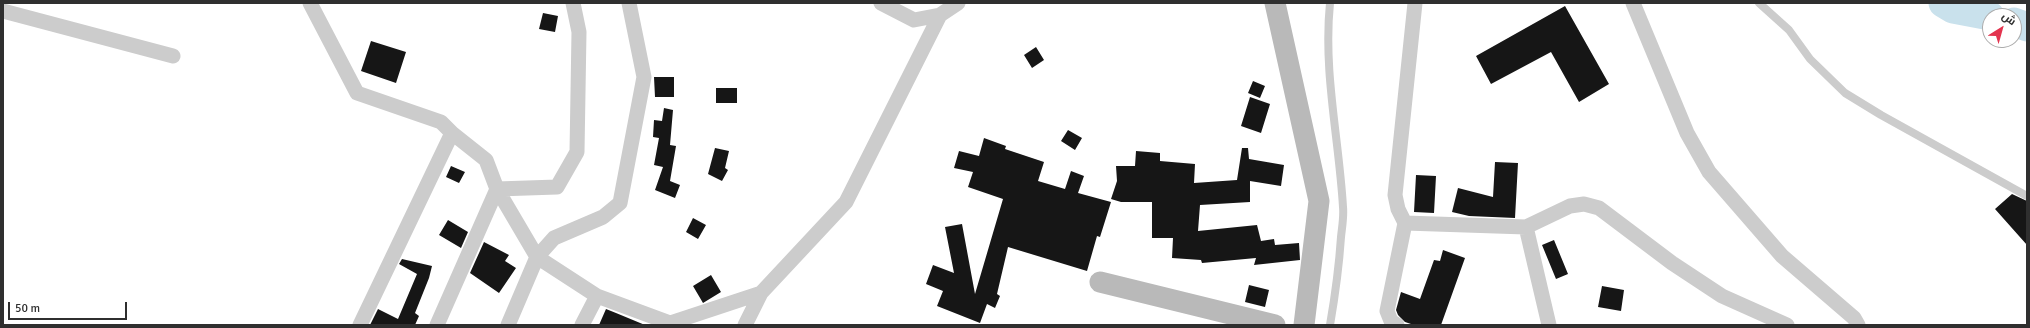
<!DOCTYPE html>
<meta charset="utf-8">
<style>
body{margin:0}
#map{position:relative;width:2030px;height:328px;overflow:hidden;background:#fff;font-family:Signika,Cairo,sans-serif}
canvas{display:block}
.frame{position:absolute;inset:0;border:4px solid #2f2f2f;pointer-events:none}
.north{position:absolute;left:1982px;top:8px;width:40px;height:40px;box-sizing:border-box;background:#fff;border:1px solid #acacac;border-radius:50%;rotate:37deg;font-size:11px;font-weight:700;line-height:16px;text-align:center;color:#2f2f2f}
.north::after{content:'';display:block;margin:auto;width:14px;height:18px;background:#e3344f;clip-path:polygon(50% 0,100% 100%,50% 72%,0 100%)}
.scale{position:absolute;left:8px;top:302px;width:119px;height:18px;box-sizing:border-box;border:2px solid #2f2f2f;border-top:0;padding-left:5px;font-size:12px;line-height:14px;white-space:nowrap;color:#2f2f2f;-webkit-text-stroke:3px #fff;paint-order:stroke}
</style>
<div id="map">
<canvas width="2030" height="328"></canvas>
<div class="frame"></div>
<div class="north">ش</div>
<div class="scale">50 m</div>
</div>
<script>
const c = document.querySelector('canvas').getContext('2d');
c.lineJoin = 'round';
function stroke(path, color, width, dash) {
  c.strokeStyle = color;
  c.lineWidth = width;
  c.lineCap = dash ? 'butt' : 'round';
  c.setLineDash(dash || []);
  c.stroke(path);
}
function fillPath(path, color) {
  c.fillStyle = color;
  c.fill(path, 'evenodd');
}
const river = new Path2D(`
 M 1943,3 L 1953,9 L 1990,16
 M 2014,22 L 2027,27`);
const building = new Path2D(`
 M 1565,6 L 1609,84 L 1579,102 L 1551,52 L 1491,84 L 1476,56 Z
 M 543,13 L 558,16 L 555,32 L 539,29 Z
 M 371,41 L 406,52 L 396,83 L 361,71 Z
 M 1036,47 L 1044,60 L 1032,68 L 1024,55 Z
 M 654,77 L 674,77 L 674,97 L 655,97 Z
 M 1253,81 L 1265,86 L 1260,98 L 1248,93 Z
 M 716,88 L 737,88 L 737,103 L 716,103 Z
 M 1250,97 L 1270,104 L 1261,133 L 1241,126 Z
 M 664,108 L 673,110 L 670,145 L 676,146 L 670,181 L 680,185 L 675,198 L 655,190 L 663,167 L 654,165 L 659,138 L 653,137 L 654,120 L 662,121 Z
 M 1068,130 L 1082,138 L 1075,150 L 1061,141 Z
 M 984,138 L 1006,146 L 1005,149 L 1044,162 L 1038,181 L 1065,189 L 1071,171 L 1084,176 L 1078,193 L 1111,202 L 1100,237 L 1097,236 L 1087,271 L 1008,247 L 997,294 L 1000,296 L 995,308 L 987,304 L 980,323 L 937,306 L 943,291 L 926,284 L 933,265 L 954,273 L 945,227 L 962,224 L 975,294 L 1003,199 L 968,187 L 973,172 L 954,168 L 959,151 L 979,156 Z
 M 715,148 L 729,151 L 725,168 L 728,170 L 722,181 L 708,174 Z
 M 1242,148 L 1248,148 L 1249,159 L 1284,165 L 1281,186 L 1250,181 L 1250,202 L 1200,205 L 1198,231 L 1257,225 L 1261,241 L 1274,239 L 1275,245 L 1299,243 L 1300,260 L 1254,265 L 1256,258 L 1202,263 L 1201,260 L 1172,258 L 1173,238 L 1152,238 L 1152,202 L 1121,202 L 1111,199 L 1117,181 L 1116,166 L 1135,166 L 1136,151 L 1160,153 L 1160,161 L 1195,164 L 1194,183 L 1237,180 Z
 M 1495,162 L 1518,163 L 1515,218 L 1469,216 L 1452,212 L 1458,188 L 1493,197 Z
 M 451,166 L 465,172 L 459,183 L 446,177 Z
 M 1416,175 L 1436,176 L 1434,213 L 1414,212 Z
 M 2012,194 L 2027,201 L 2027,245 L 1995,209 Z
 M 693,218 L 706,225 L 698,239 L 686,232 Z
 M 448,220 L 468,232 L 461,248 L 439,235 Z
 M 1554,240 L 1568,274 L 1556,279 L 1542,245 Z
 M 484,242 L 509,255 L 505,261 L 516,268 L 499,293 L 470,273 Z
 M 1443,250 L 1465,258 L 1441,325 L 1414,325 L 1405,322 L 1398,315 L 1396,310 L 1401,292 L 1420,299 L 1434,260 L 1440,261 Z
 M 402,259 L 432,266 L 429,278 L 415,313 L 419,316 L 415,325 L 370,325 L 378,309 L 398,319 L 417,274 L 399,264 Z
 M 711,275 L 721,292 L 703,303 L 693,286 Z
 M 1249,285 L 1269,290 L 1265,307 L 1245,302 Z
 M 1602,286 L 1624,290 L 1621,311 L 1598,307 Z
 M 606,309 L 616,313 L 645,325 L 599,325 Z`);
const lane = new Path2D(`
 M 1759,3 L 1789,30 L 1810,59 L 1845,93 L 1881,115 L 2027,196
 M 1330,325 C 1335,296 1339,267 1341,237 C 1342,227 1344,217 1343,207 C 1339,139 1323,71 1330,3`);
const street = new Path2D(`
 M 310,3 L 357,93 L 441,122 L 452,133
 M 881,3 L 914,20 L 940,15 L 958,3
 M 1415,3 L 1395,195 L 1398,209 L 1405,223 L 1526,227 L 1570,206 L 1584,204 L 1599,208 L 1672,263 L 1722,296 L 1787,325
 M 1633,3 L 1687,133 L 1709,172 L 1782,256 L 1854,318 L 1858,325
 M 3,11 L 173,56
 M 1526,227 L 1549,325
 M 360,325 L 452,133 L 486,160 L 497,189 L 537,257 L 597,296 L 670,323 L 761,293 L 846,202 L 940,15
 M 437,325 L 497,189 L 557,187 L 577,152 L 579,32 L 573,3
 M 508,325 L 537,257 L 554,238 L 603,217 L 620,203 L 644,77 L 629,3
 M 582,325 L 597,296
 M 745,325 L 761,293
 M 1397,325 L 1391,321 L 1387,311 L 1405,223`);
const secondary = new Path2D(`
 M 1275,3 L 1319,201 L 1304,325
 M 1100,282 L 1275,325`);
stroke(river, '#c9e1ec', 29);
fillPath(building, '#161616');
stroke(lane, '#ccc', 8);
stroke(street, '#ccc', 15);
stroke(secondary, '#b9b9b9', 21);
</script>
